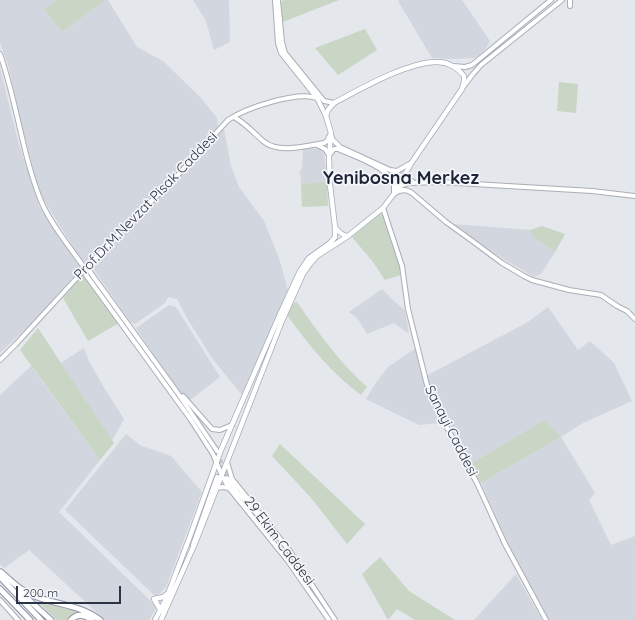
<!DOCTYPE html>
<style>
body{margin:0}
#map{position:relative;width:635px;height:620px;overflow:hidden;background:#e4e7ec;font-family:Quicksand,sans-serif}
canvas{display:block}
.scale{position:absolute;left:16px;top:586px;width:105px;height:18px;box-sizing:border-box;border:2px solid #2b3445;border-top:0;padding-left:5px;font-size:12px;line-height:14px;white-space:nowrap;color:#2b3445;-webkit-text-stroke:3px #f4f6f9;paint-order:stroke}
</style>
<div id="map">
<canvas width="635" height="620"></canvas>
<div class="scale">200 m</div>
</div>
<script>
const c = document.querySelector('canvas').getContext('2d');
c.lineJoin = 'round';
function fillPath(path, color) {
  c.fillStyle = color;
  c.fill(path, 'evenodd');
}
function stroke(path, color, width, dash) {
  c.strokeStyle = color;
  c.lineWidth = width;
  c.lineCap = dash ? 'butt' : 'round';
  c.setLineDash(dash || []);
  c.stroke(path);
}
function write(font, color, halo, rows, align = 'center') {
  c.font = font + ' Quicksand,sans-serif';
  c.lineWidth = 3.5;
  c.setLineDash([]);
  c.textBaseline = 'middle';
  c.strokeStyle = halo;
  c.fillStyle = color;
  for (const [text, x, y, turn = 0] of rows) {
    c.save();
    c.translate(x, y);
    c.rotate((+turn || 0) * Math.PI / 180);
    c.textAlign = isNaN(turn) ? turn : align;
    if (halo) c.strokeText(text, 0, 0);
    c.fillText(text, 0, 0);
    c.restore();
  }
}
const built = new Path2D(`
 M 0,0 L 56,0 L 44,9 L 62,32 L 106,0 L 108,0 L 137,47 L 163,61 L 201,98 L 217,118 L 218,126 L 216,131 L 86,262 L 83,262 L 82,261 L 40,194 L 21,122 L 8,65 L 0,43 Z
 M 193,0 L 229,0 L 230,42 L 214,50 L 206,21 Z
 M 400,0 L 462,0 L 490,41 L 485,50 L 475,58 L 454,59 L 432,58 L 398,1 Z
 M 0,68 L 18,141 L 39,206 L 81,268 L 33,322 L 0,353 Z
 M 224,129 L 231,166 L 239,187 L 264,221 L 279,258 L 288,290 L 242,395 L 212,358 L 187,318 L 177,299 L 168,297 L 165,303 L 135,324 L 130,322 L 92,267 Z
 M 303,148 L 320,149 L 324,154 L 327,181 L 301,184 L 300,171 L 302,168 Z
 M 453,224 L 530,230 L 533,237 L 555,252 L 541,274 L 534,277 L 502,258 Z
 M 382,289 L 396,303 L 405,310 L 409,334 L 394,323 L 367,334 L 357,318 L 349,312 Z
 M 169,305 L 176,307 L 220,377 L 189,401 L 172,383 L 136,328 Z
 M 548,307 L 578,350 L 590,341 L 614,363 L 632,401 L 583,423 L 561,437 L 595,493 L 589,500 L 611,545 L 635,536 L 635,620 L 549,620 L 507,542 L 481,483 L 561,437 L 544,420 L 470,464 L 439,405 L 426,376 L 528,322 Z
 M 84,348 L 89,361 L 103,386 L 124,419 L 112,441 L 61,363 Z
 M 416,348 L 422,376 L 441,423 L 419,425 L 366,399 L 375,384 L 388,367 Z
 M 31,366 L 100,460 L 59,512 L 157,607 L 149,620 L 105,620 L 29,550 L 4,568 L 0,564 L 0,395 Z
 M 126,434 L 140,445 L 171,456 L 202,492 L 166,587 L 156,597 L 65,510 Z
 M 516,574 L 542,620 L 474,620 Z`);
const green = new Path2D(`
 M 56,0 L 106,0 L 62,32 L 44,9 Z
 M 284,0 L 339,0 L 283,22 L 280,3 Z
 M 365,29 L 377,50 L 338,75 L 315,48 Z
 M 559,82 L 578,84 L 576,113 L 557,111 Z
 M 327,181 L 328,206 L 302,207 L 301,184 Z
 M 380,214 L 383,215 L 399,263 L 401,275 L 385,280 L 373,262 L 352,237 Z
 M 542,226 L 565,234 L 555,252 L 533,237 L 530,230 Z
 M 81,277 L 85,277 L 88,279 L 119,323 L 88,341 L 63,298 Z
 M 297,302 C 318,332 339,362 367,387 L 361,395 C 332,374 310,346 289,318 L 287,315 L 294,303 Z
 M 38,328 L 114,443 L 100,460 L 20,350 Z
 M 544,420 L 561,437 L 481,483 L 470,464 Z
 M 280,444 L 365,524 L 347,544 L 312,499 L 272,456 Z
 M 380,557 L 409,591 L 455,620 L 415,620 L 397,609 L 388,620 L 362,574 Z
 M 38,602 L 84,613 L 76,613 L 67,620 L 57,620 Z`);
const secondaryTunnel = new Path2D(`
 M 218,454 L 227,478`);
const secondary = new Path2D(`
 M 275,0 L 278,43 L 281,53 L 317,98 L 326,116
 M 278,0 L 282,42 L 285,53 L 324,101 L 334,103
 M 570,0 L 570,6
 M 0,54 C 17,102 22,154 41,201 C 51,225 71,248 85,269 L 86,275 L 191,420 L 213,454 L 222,476 L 229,488 L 288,561 L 329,620
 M 453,66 L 465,67 L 472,65 L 551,0
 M 463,87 L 473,74 L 481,65 L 562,0
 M 234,117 C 245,123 253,132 263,141 C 278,154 306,146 324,143 L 327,141 L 330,135
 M 331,135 L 333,140 L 340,147 L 390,170 L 397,171 L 411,163
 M 317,145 L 325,149 L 329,155 L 334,149 L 338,149 C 355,156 383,166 394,181 L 394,192
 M 393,172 L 412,181
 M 396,191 L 402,185 L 409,183 L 440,182 L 592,191 L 635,196
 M 394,194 C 400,189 406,189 412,193 L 446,222 L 471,240 L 502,263 L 524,276 L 532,280 L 569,290 L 601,295 L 617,306 L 627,311 L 635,319
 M 383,208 L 402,266 L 408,309 L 427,385 L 446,426 L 477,483 L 505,544 L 546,620
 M 85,269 L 89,270 L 93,276 L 177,392 L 217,451
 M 0,360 L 16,344 L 85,269 L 128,224 L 176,177 L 228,120 C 246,108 296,91 317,98
 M 183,396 L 212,429 L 220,430 L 232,425
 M 227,462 L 232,479 L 289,550 L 335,620
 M 227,478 L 237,492 L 266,524
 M 217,488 L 223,487 L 229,488
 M 193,545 L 217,477
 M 0,600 L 18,620`);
const primary = new Path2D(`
 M 335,227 C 338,231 342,236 348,236
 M 161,611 L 154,599 L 163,597 L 167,594
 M 155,620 L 166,599 L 189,539 L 221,450 L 281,312 L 300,271 L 309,258 L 330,243 L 335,237 L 335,227 L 330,185 L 329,158 L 331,133 L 326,116 L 328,110 L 334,103 C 360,89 409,61 438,62 C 448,62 458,68 464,76 L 464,81 L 462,89 L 412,162 L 393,195 L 383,208 L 348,236 L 317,256 L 310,264 L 303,274 L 282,321 L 196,541 L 161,620`);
const highway = new Path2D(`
 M 1,572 C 12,582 22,592 37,597 C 58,605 81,605 100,620
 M 0,577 L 41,620
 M 0,589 L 30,620
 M 19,591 L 51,620
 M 71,620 C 77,613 85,615 92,620`);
const streetNames = [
 ["Prof.Dr.M.Nevzat Pisak Caddesi",146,206,-46],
 ["Sanayi Caddesi",451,431,63],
 ["29 Ekim Caddesi",279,541,53]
];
const districtNames = [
 ["Yenibosna Merkez",401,179]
];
fillPath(built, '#d2d6de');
fillPath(green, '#c9d6c5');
stroke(secondaryTunnel, '#bfc3cb', 4, [4, 2]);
stroke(secondary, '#a9aeb7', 6);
stroke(primary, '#a3abb8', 6);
stroke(highway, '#8b94a3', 7);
stroke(secondary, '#fff', 4);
stroke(primary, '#fff', 4.5);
stroke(highway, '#fff', 5);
write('14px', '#2b3445', '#f4f6f9', streetNames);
write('bold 18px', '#1d2536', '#f4f6f9', districtNames);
</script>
